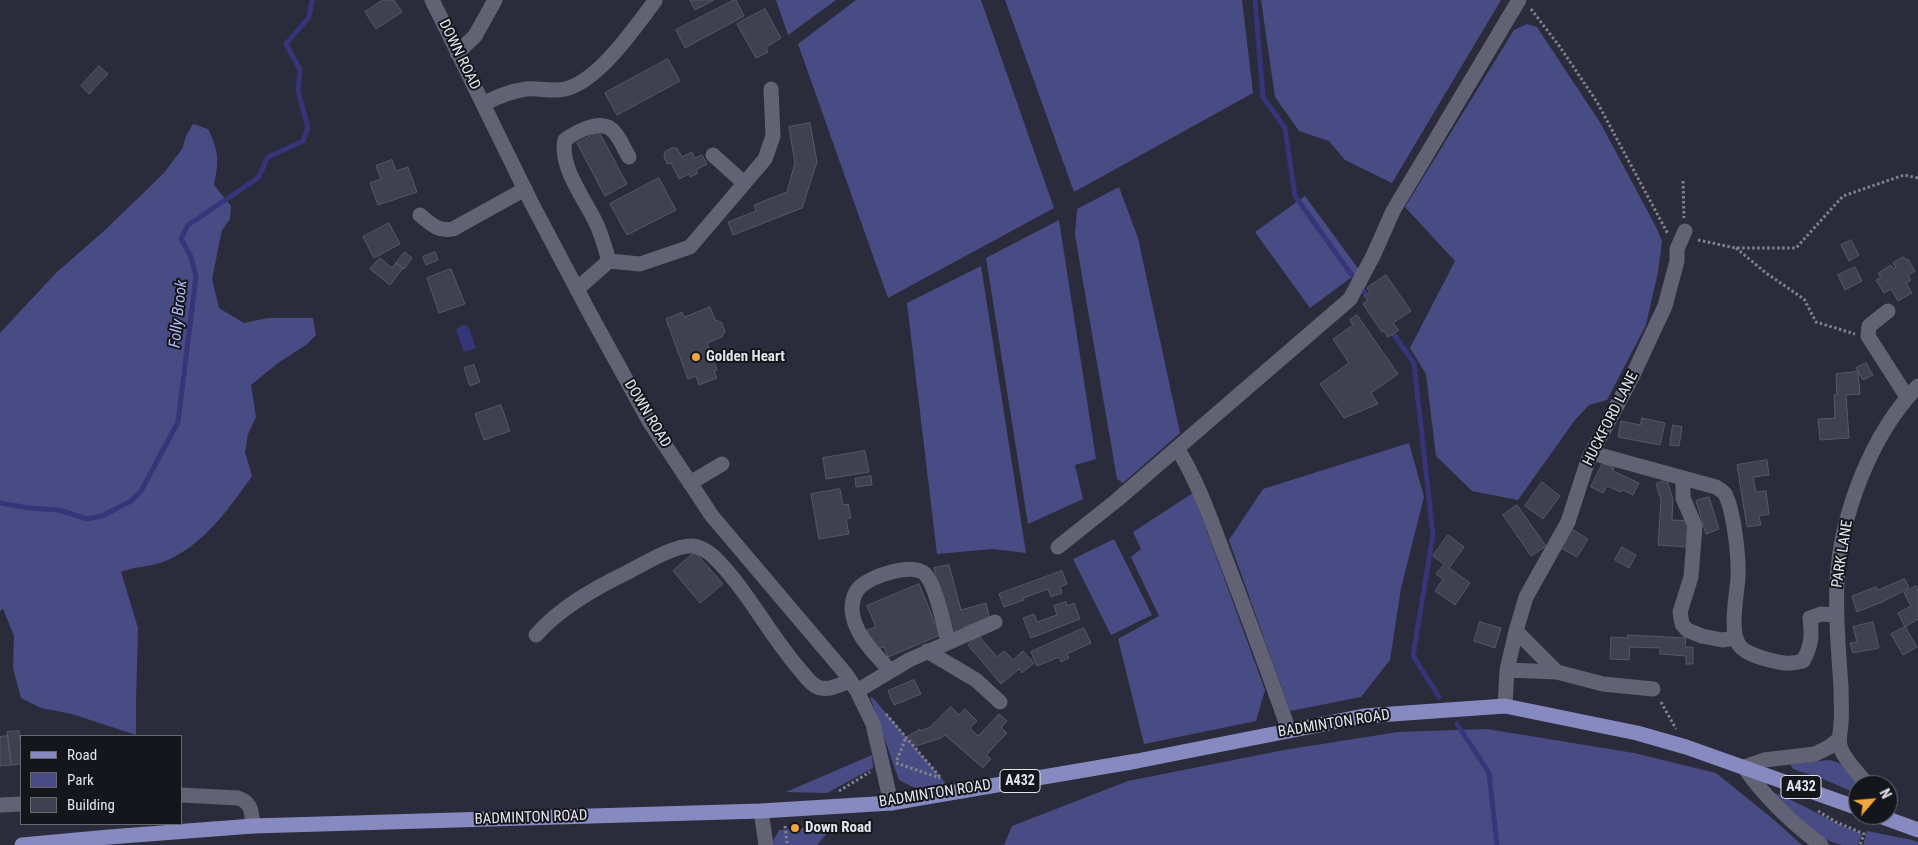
<!DOCTYPE html>
<style>
body{margin:0}
#map{position:relative;width:1918px;height:845px;overflow:hidden;background:#2b2c3b;font-family:"Roboto Condensed",sans-serif}
canvas{display:block}
.legend{position:absolute;left:20px;top:735px;width:162px;height:90px;box-sizing:border-box;background:#15151c;border:1px solid #676870;margin:0;padding:6px 9px;list-style:none;font-size:15px;color:#e3e4ee}
.legend li{display:flex;align-items:center;gap:10px;height:25px}
.legend b{width:25px;border:1px solid #676870}
.north{position:absolute;left:1848px;top:775px;width:50px;height:50px;box-sizing:border-box;background:#15151c;border:1px solid #676870;border-radius:50%;rotate:63deg;font-size:14px;font-weight:700;line-height:20px;text-align:center;color:#e3e4ee}
.north::after{content:'';display:block;margin:auto;width:18px;height:22px;background:#f1a63f;clip-path:polygon(50% 0,100% 100%,50% 72%,0 100%)}
</style>
<div id="map">
<canvas width="1918" height="845"></canvas>
<ul class="legend">
<li><b style="height:6px;background:#878ac0"></b>Road</li>
<li><b style="height:14px;background:#494b85"></b>Park</li>
<li><b style="height:14px;background:#3f4050"></b>Building</li>
</ul>
<div class="north">N</div>
</div>
<script>
const c = document.querySelector('canvas').getContext('2d');
c.lineJoin = 'round';
function fillPath(path, color) {
  c.fillStyle = color;
  c.fill(path, 'evenodd');
}
function stroke(path, color, width, dash) {
  c.strokeStyle = color;
  c.lineWidth = width;
  c.lineCap = dash ? 'butt' : 'round';
  c.setLineDash(dash || []);
  c.stroke(path);
}
function write(font, color, halo, rows, align = 'center') {
  c.font = font + ' "Roboto Condensed",sans-serif';
  c.lineWidth = 4;
  c.setLineDash([]);
  c.textBaseline = 'middle';
  c.strokeStyle = halo;
  c.fillStyle = color;
  for (const [text, x, y, turn = 0] of rows) {
    c.save();
    c.translate(x, y);
    c.rotate((+turn || 0) * Math.PI / 180);
    c.textAlign = isNaN(turn) ? turn : align;
    if (halo) c.strokeText(text, 0, 0);
    c.fillText(text, 0, 0);
    c.restore();
  }
}
const green = new Path2D(`
 M 776,0 L 836,0 L 788,35 Z
 M 856,0 L 981,0 L 1054,208 L 888,298 L 798,44 Z
 M 1005,0 L 1242,0 L 1253,93 L 1074,192 Z
 M 1261,0 L 1501,0 L 1392,183 L 1345,160 L 1329,141 L 1299,131 L 1275,97 Z
 M 1527,24 L 1537,27 L 1601,124 L 1656,227 L 1662,241 L 1658,272 L 1646,325 L 1607,400 L 1589,405 L 1575,420 L 1518,500 L 1472,491 L 1436,456 L 1426,374 L 1410,348 L 1455,261 L 1405,207 L 1514,30 Z
 M 193,124 L 208,129 C 219,151 219,161 214,185 L 231,206 L 230,219 L 222,230 L 212,279 L 219,308 L 244,323 L 268,318 L 313,318 L 316,335 L 306,345 L 278,363 L 251,385 L 256,417 L 248,434 L 245,452 L 252,476 C 229,509 202,547 163,562 C 150,567 136,566 121,572 L 138,628 L 136,701 L 136,735 L 72,714 L 41,708 L 21,698 L 13,668 L 14,636 L 3,609 L 0,611 L 0,333 L 56,273 L 105,230 L 164,173 L 182,149 L 186,136 Z
 M 1119,187 L 1138,238 L 1180,433 L 1123,483 L 1117,479 L 1075,235 L 1077,209 Z
 M 1305,196 L 1360,271 L 1310,308 L 1255,232 Z
 M 1059,220 L 1096,459 L 1075,465 L 1083,499 L 1028,524 L 986,258 Z
 M 981,266 L 1026,553 L 993,549 L 937,554 L 907,303 Z
 M 1409,443 L 1424,497 L 1401,588 L 1390,660 L 1361,697 L 1290,711 L 1229,540 L 1263,489 Z
 M 1193,493 L 1265,690 L 1256,721 L 1144,744 L 1118,639 L 1159,616 L 1131,557 L 1141,549 L 1133,532 Z
 M 1114,539 L 1152,615 L 1111,635 L 1073,559 Z
 M 870,697 L 874,699 L 947,785 L 915,788 L 899,780 Z
 M 1487,729 L 1634,753 L 1716,773 L 1773,819 L 1802,845 L 1004,845 L 1012,826 L 1128,781 L 1284,750 L 1398,732 Z
 M 872,755 L 873,768 L 827,793 L 786,792 Z
 M 1830,760 L 1842,764 L 1860,785 L 1858,785 L 1858,791 L 1853,792 L 1823,779 L 1793,769 L 1790,764 Z
 M 1775,793 C 1805,805 1832,823 1862,834 L 1858,845 C 1853,845 1847,845 1842,845 C 1817,840 1793,815 1775,798 Z
 M 825,826 L 828,828 L 829,831 L 817,845 L 771,845 L 779,830 Z
 M 1867,831 L 1912,840 L 1918,842 L 1918,845 L 1863,845 Z`);
const water = new Path2D(`
 M 461,325 L 468,326 L 476,348 L 464,352 L 456,330 Z`);
const stream = new Path2D(`
 M 1255,0 L 1263,97 L 1285,128 L 1295,196 L 1369,299
 M 1390,329 L 1414,363 L 1433,535 L 1413,656 L 1439,697
 M 0,503 L 29,508 L 59,510 L 87,519 L 102,516 L 131,501 L 141,491 L 178,422 L 196,276 L 191,257 L 181,239 L 188,225 L 258,178 L 268,157 L 303,141 L 308,128 L 298,91 L 300,70 L 286,44 L 309,17 L 312,0
 M 1457,724 L 1489,773 L 1497,845`);
const building = new Path2D(`
 M 383,0 L 394,0 L 402,12 L 376,29 L 365,12 Z
 M 692,0 L 714,0 L 695,10 L 690,1 Z
 M 734,0 L 736,0 L 744,16 L 685,48 L 676,30 Z
 M 765,9 L 781,38 L 766,47 L 768,52 L 756,58 L 737,24 Z
 M 668,59 L 680,81 L 617,115 L 605,93 Z
 M 99,66 L 108,74 L 89,94 L 81,86 Z
 M 810,123 L 817,162 L 802,208 L 733,235 L 728,222 L 756,211 L 754,205 L 787,192 L 795,163 L 789,127 Z
 M 599,132 L 627,184 L 605,196 L 577,143 Z
 M 672,148 L 677,148 L 682,157 L 692,152 L 695,158 L 702,155 L 707,164 L 696,170 L 698,173 L 690,177 L 689,174 L 679,179 L 671,163 L 667,164 L 664,156 L 665,152 Z
 M 392,160 L 396,171 L 408,167 L 417,192 L 378,205 L 370,183 L 381,179 L 376,166 Z
 M 659,178 L 676,210 L 627,235 L 610,204 Z
 M 389,223 L 400,244 L 374,258 L 363,237 Z
 M 1851,240 L 1859,255 L 1849,261 L 1841,245 Z
 M 405,252 L 412,258 L 404,269 L 396,263 Z
 M 435,252 L 438,260 L 426,265 L 423,257 Z
 M 1904,257 L 1906,260 L 1908,259 L 1915,271 L 1908,275 L 1911,280 L 1906,283 L 1912,293 L 1898,301 L 1891,289 L 1884,293 L 1876,280 L 1881,277 L 1878,273 L 1891,265 L 1893,269 L 1896,267 L 1893,263 Z
 M 380,258 L 392,268 L 396,263 L 403,268 L 390,285 L 370,269 Z
 M 1855,267 L 1862,281 L 1845,290 L 1838,275 Z
 M 451,269 L 465,304 L 439,313 L 427,278 Z
 M 1386,275 L 1411,311 L 1393,323 L 1399,330 L 1388,337 L 1384,331 L 1382,332 L 1363,304 L 1368,300 L 1364,296 L 1370,292 L 1367,288 Z
 M 710,307 L 715,320 L 721,322 L 725,331 L 722,337 L 707,343 L 717,370 L 714,371 L 717,378 L 699,385 L 696,376 L 688,379 L 666,319 L 682,312 L 684,317 Z
 M 1357,315 L 1398,374 L 1371,393 L 1378,404 L 1344,418 L 1320,384 L 1349,363 L 1333,339 L 1353,325 L 1350,320 Z
 M 1866,363 L 1873,375 L 1863,380 L 1856,368 Z
 M 474,365 L 480,382 L 470,386 L 464,368 Z
 M 1858,372 L 1860,394 L 1846,395 L 1849,438 L 1820,440 L 1818,419 L 1835,418 L 1834,395 L 1837,395 L 1836,374 Z
 M 501,405 L 510,431 L 484,440 L 475,414 Z
 M 1642,418 L 1665,423 L 1660,445 L 1618,437 L 1621,421 L 1640,425 Z
 M 1673,425 L 1682,427 L 1679,446 L 1670,445 Z
 M 865,451 L 869,472 L 826,479 L 823,458 Z
 M 1767,460 L 1769,475 L 1753,477 L 1756,492 L 1766,491 L 1769,514 L 1759,516 L 1761,525 L 1747,527 L 1737,465 Z
 M 1603,463 L 1614,468 L 1613,471 L 1639,483 L 1633,495 L 1623,490 L 1621,492 L 1607,486 L 1603,493 L 1591,487 Z
 M 871,476 L 872,485 L 856,487 L 855,479 Z
 M 1667,480 L 1673,499 L 1672,520 L 1688,521 L 1686,547 L 1658,545 L 1661,500 L 1656,484 Z
 M 1542,482 L 1560,496 L 1543,519 L 1525,506 Z
 M 840,489 L 843,505 L 848,504 L 851,518 L 846,519 L 849,534 L 819,539 L 811,494 Z
 M 1709,497 L 1719,529 L 1706,534 L 1696,501 Z
 M 1517,505 L 1546,546 L 1531,556 L 1503,515 Z
 M 1570,528 L 1588,539 L 1577,557 L 1559,547 Z
 M 1448,535 L 1464,547 L 1449,568 L 1470,583 L 1455,605 L 1435,591 L 1443,579 L 1436,574 L 1444,564 L 1433,556 Z
 M 1622,547 L 1636,555 L 1629,568 L 1615,560 Z
 M 695,552 L 723,584 L 700,603 L 673,571 Z
 M 949,565 L 961,610 L 986,603 L 990,620 L 964,626 L 965,631 L 951,635 L 934,568 Z
 M 1062,571 L 1067,584 L 1060,587 L 1062,593 L 1051,597 L 1048,589 L 1023,598 L 1024,600 L 1004,607 L 999,594 Z
 M 1905,579 L 1909,588 L 1882,602 L 1857,612 L 1852,596 L 1876,587 L 1877,590 Z
 M 919,584 L 940,635 L 888,657 L 884,647 L 875,650 L 867,630 L 876,627 L 867,606 Z
 M 1916,586 L 1918,589 L 1918,619 L 1905,627 L 1898,613 L 1911,606 L 1904,593 Z
 M 1066,602 L 1067,606 L 1074,603 L 1080,619 L 1031,638 L 1023,618 L 1034,614 L 1037,622 L 1057,615 L 1054,606 Z
 M 1480,622 L 1501,628 L 1495,648 L 1474,641 Z
 M 1873,622 L 1879,648 L 1853,653 L 1850,643 L 1857,642 L 1853,627 Z
 M 1905,627 L 1917,647 L 1903,655 L 1891,634 Z
 M 1084,628 L 1091,643 L 1067,654 L 1069,658 L 1061,662 L 1059,657 L 1037,666 L 1031,652 Z
 M 1628,635 L 1686,638 L 1685,647 L 1693,647 L 1693,664 L 1686,664 L 1686,656 L 1660,654 L 1660,648 L 1630,647 L 1629,660 L 1610,659 L 1611,637 L 1628,638 Z
 M 979,636 L 997,657 L 1004,651 L 1013,660 L 1023,651 L 1034,663 L 1022,673 L 1019,669 L 1001,684 L 968,645 Z
 M 914,680 L 921,694 L 894,705 L 888,691 Z
 M 951,707 L 959,715 L 965,709 L 977,721 L 970,728 L 978,736 L 999,714 L 1007,721 L 1001,728 L 1007,733 L 986,755 L 991,759 L 983,768 L 945,735 L 941,738 L 916,746 L 908,736 L 920,729 L 921,731 L 930,727 Z
 M 19,731 L 20,740 L 21,740 L 21,764 L 11,765 L 7,732 Z
 M 8,736 L 11,765 L 0,766 L 0,737 Z`);
const path = new Path2D(`
 M 1531,9 L 1560,47 L 1597,102 L 1668,234
 M 1683,181 L 1684,218
 M 1698,240 L 1736,248 L 1796,248 L 1843,196 L 1904,175 L 1918,178
 M 1736,248 L 1766,273 L 1804,299 L 1816,322 L 1855,334
 M 1661,702 L 1676,729
 M 886,714 L 941,778
 M 897,760 L 906,737
 M 896,763 L 940,778
 M 839,791 L 870,772
 M 1818,811 L 1836,822 L 1864,834 L 1860,845
 M 785,826 L 787,843`);
const minor = new Path2D(`
 M 432,0 L 532,204 L 589,312 L 649,421 L 712,516 L 845,673 L 857,691 L 873,724 L 891,803
 M 457,53 L 475,36 L 495,0
 M 483,104 C 497,97 510,91 526,89 C 540,88 552,92 565,89 C 599,81 635,27 655,1
 M 713,155 L 744,183
 M 420,215 C 431,224 438,232 453,229 L 525,189
 M 609,261 C 605,248 602,235 596,223 C 585,199 559,167 565,140 C 577,131 603,117 615,133 C 621,140 624,149 629,157
 M 577,289 L 609,261 L 640,264 L 690,247 L 765,159 L 773,136 L 771,89
 M 1888,311 L 1869,326 L 1868,336 L 1907,397
 M 1177,448 C 1197,480 1210,517 1223,552 C 1246,612 1268,671 1289,731
 M 1592,453 L 1716,487 C 1719,489 1723,491 1725,494 C 1734,511 1739,558 1738,577 C 1737,595 1729,630 1739,645 C 1744,652 1758,657 1766,659 C 1781,663 1788,665 1803,661 C 1812,645 1812,635 1810,618 L 1821,614 L 1837,615
 M 1683,478 L 1683,498 L 1695,526 L 1691,577 L 1680,612 L 1682,624 L 1687,630 L 1702,636 L 1722,640 L 1736,638
 M 690,483 L 722,464
 M 1058,547 L 1117,500 L 1350,299 L 1373,256 L 1393,211 L 1519,0
 M 1516,631 L 1557,672
 M 536,635 C 560,608 593,589 626,573 C 642,565 676,544 693,546 C 701,547 707,551 713,556 C 748,590 769,635 801,671 C 806,677 813,687 821,688 C 831,690 841,684 850,681
 M 927,651 L 976,680 L 1000,702
 M 1507,670 L 1557,672 L 1603,684 L 1653,689
 M 890,671 C 875,653 854,635 852,610 C 852,602 854,592 861,586 C 873,576 912,562 925,574 C 936,585 944,626 948,642
 M 857,691 L 909,660 L 995,622
 M 1505,706 L 1507,670 L 1516,631 L 1526,597 L 1568,522 L 1588,460 L 1632,377 L 1665,306 L 1677,261 L 1677,249 L 1685,231
 M 1868,785 C 1859,774 1846,762 1841,749 C 1837,740 1841,732 1841,723 C 1842,712 1841,700 1841,688 C 1839,653 1835,618 1837,582 C 1840,516 1871,434 1918,386
 M 181,795 L 238,798 C 253,803 251,813 253,826
 M 0,805 L 21,804
 M 761,811 L 766,845
 M 1821,845 C 1791,822 1765,798 1744,767 L 1764,760 L 1815,754 L 1829,747 L 1838,740`);
const major = new Path2D(`
 M 1877,815 L 1918,830
 M 22,845 L 109,837 L 253,826 L 761,811 L 891,803 L 1137,761 L 1364,716 L 1505,706 L 1637,733 L 1686,747 L 1858,808`);
const markers = [
 [696,357,5,"#f1a63f"],
 [795,828,5,"#f1a63f"]
];
const shields = [
 [1020,781,40],
 [1801,787,40]
];
const shieldNames = [
 ["A432",1020,781],
 ["A432",1801,787]
];
const streetNames = [
 ["DOWN ROAD",459,55,64],
 ["DOWN ROAD",647,414,59],
 ["HUCKFORD LANE",1611,419,-63],
 ["PARK LANE",1843,554,-81],
 ["BADMINTON ROAD",1334,724,-9],
 ["BADMINTON ROAD",935,794,-9],
 ["BADMINTON ROAD",531,818,-2]
];
const poiNames = [
 ["Golden Heart",706,357],
 ["Down Road",805,828]
];
const waterNames = [
 ["Folly Brook",179,314,-84]
];
fillPath(green, '#494b85');
fillPath(water, '#373579');
stroke(stream, '#373579', 5);
fillPath(building, '#3f4050');
stroke(building, '#565868', 1);
stroke(path, '#80818e', 3, [2.5, 2.5]);
stroke(minor, '#616273', 15);
stroke(major, '#878ac0', 15);
for (const [x, y, r, color] of markers) {
  const dot = new Path2D();
  dot.arc(x, y, r, 0, 2 * Math.PI);
  c.fillStyle = color;
  c.fill(dot);
  stroke(dot, '#15151c', 2);
}
for (const [x, y, w] of shields) {
  const box = new Path2D();
  box.roundRect(x - w / 2, y - 11.5, w, 23, 4);
  c.fillStyle = '#15151c';
  c.fill(box);
  stroke(box, '#e3e4ee', 1);
}
write('bold 14px', '#e3e4ee', null, shieldNames);
write('15px', '#e3e4ee', '#15151c', streetNames);
write('bold 15px', '#e3e4ee', '#15151c', poiNames, 'left');
write('italic 16px', '#b5baf7', '#15151c', waterNames);
</script>
